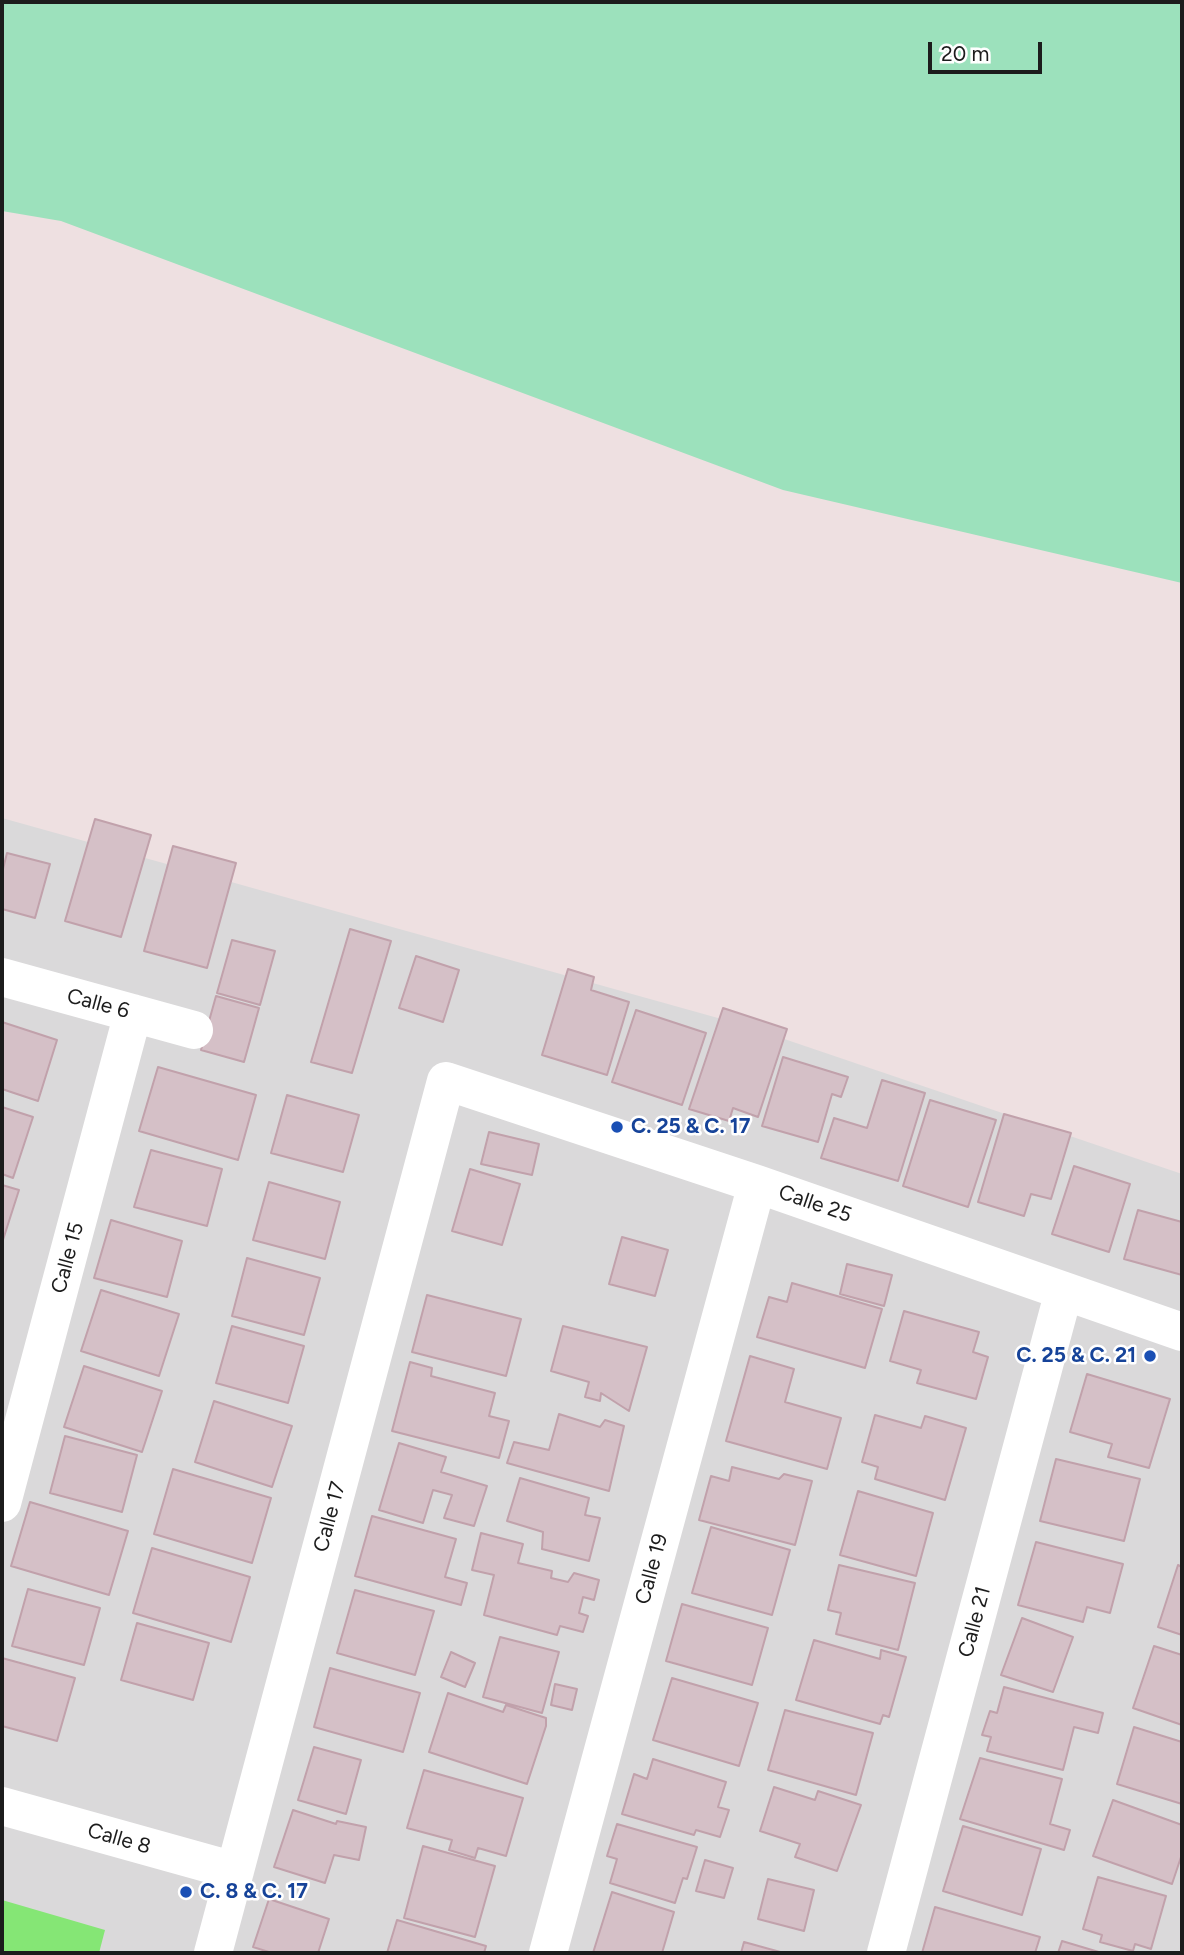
<!DOCTYPE html>
<style>
body{margin:0}
#map{position:relative;width:1184px;height:1955px;overflow:hidden;background:#eee0e1;font-family:Figtree,sans-serif}
canvas{display:block}
.frame{position:absolute;inset:0;border:4px solid #1c1c1c;pointer-events:none}
.scale{position:absolute;left:928px;top:42px;width:114px;height:32px;box-sizing:border-box;border:4px solid #1c1c1c;border-top:0;padding-left:9px;font-size:21px;line-height:24px;white-space:nowrap;color:#1c1c1c;-webkit-text-stroke:5px #fff;paint-order:stroke}
</style>
<div id="map">
<canvas width="1184" height="1955"></canvas>
<div class="frame"></div>
<div class="scale">20 m</div>
</div>
<script>
const c = document.querySelector('canvas').getContext('2d');
c.lineJoin = 'round';
function fillPath(path, color) {
  c.fillStyle = color;
  c.fill(path, 'evenodd');
}
function stroke(path, color, width, dash) {
  c.strokeStyle = color;
  c.lineWidth = width;
  c.lineCap = dash ? 'butt' : 'round';
  c.setLineDash(dash || []);
  c.stroke(path);
}
function write(font, color, halo, rows, align = 'center') {
  c.font = font + ' Figtree,sans-serif';
  c.lineWidth = 5;
  c.setLineDash([]);
  c.textBaseline = 'middle';
  c.strokeStyle = halo;
  c.fillStyle = color;
  for (const [text, x, y, turn = 0] of rows) {
    c.save();
    c.translate(x, y);
    c.rotate((+turn || 0) * Math.PI / 180);
    c.textAlign = isNaN(turn) ? turn : align;
    if (halo) c.strokeText(text, 0, 0);
    c.fillText(text, 0, 0);
    c.restore();
  }
}
const residential = new Path2D(`
 M 2,818 L 743,1025 L 1182,1174 L 1182,1953 L 2,1953 Z`);
const pitch = new Path2D(`
 M 2,1900 L 105,1930 L 99,1953 L 2,1953 Z`);
const water = new Path2D(`
 M 2,2 L 1182,2 L 1182,583 L 783,490 L 61,221 L 2,211 Z`);
const building = new Path2D(`
 M 95,819 L 151,835 L 121,937 L 65,921 Z
 M 173,846 L 236,863 L 207,968 L 144,951 Z
 M 7,853 L 50,864 L 35,918 L 2,909 L 2,873 Z
 M 350,929 L 391,941 L 352,1073 L 311,1062 Z
 M 232,940 L 275,951 L 260,1005 L 217,993 Z
 M 416,956 L 459,970 L 443,1022 L 399,1008 Z
 M 568,969 L 594,977 L 591,990 L 629,1002 L 607,1075 L 542,1055 Z
 M 216,996 L 259,1008 L 244,1062 L 201,1050 Z
 M 723,1008 L 787,1029 L 758,1117 L 733,1108 L 729,1121 L 689,1109 Z
 M 636,1010 L 706,1033 L 682,1105 L 612,1082 Z
 M 2,1022 L 57,1040 L 38,1101 L 2,1089 Z
 M 783,1057 L 848,1077 L 841,1097 L 832,1094 L 818,1142 L 762,1126 Z
 M 158,1067 L 256,1095 L 238,1160 L 139,1131 Z
 M 882,1080 L 925,1093 L 898,1181 L 821,1158 L 834,1118 L 867,1128 Z
 M 287,1095 L 359,1115 L 343,1172 L 271,1153 Z
 M 930,1100 L 996,1120 L 968,1207 L 903,1186 Z
 M 2,1107 L 33,1117 L 13,1178 L 2,1174 Z
 M 1004,1114 L 1071,1133 L 1051,1199 L 1031,1194 L 1024,1216 L 978,1202 Z
 M 489,1132 L 539,1144 L 532,1175 L 481,1164 Z
 M 151,1150 L 222,1169 L 207,1226 L 134,1207 Z
 M 1074,1166 L 1130,1184 L 1109,1252 L 1052,1234 Z
 M 470,1169 L 520,1184 L 502,1245 L 452,1231 Z
 M 269,1182 L 340,1202 L 325,1259 L 253,1240 Z
 M 2,1185 L 19,1190 L 2,1243 Z
 M 1138,1210 L 1182,1222 L 1182,1275 L 1124,1259 Z
 M 111,1220 L 182,1241 L 167,1297 L 94,1278 Z
 M 622,1237 L 668,1250 L 655,1296 L 609,1284 Z
 M 247,1258 L 320,1278 L 304,1335 L 232,1316 Z
 M 847,1264 L 892,1275 L 884,1306 L 840,1294 Z
 M 792,1283 L 882,1309 L 865,1368 L 757,1337 L 769,1297 L 787,1302 Z
 M 101,1290 L 179,1314 L 159,1376 L 81,1351 Z
 M 427,1295 L 521,1319 L 506,1376 L 412,1352 Z
 M 904,1311 L 979,1332 L 973,1352 L 988,1357 L 976,1399 L 917,1383 L 921,1370 L 890,1361 Z
 M 232,1326 L 304,1346 L 288,1403 L 216,1383 Z
 M 563,1326 L 647,1347 L 629,1411 L 601,1393 L 600,1401 L 585,1397 L 589,1382 L 551,1371 Z
 M 750,1356 L 794,1369 L 785,1402 L 841,1418 L 827,1469 L 726,1441 Z
 M 410,1362 L 432,1368 L 431,1376 L 495,1393 L 489,1416 L 509,1421 L 499,1458 L 392,1431 Z
 M 84,1366 L 162,1391 L 142,1452 L 64,1427 Z
 M 1087,1374 L 1170,1399 L 1149,1468 L 1108,1457 L 1112,1444 L 1070,1432 Z
 M 214,1401 L 292,1426 L 272,1487 L 195,1462 Z
 M 559,1414 L 600,1427 L 605,1420 L 624,1426 L 609,1491 L 507,1463 L 514,1442 L 549,1450 Z
 M 875,1415 L 921,1428 L 925,1416 L 966,1428 L 945,1500 L 875,1479 L 878,1467 L 862,1462 Z
 M 65,1436 L 137,1455 L 122,1512 L 50,1493 Z
 M 399,1443 L 446,1457 L 441,1472 L 487,1486 L 474,1526 L 444,1518 L 452,1495 L 433,1490 L 423,1523 L 379,1510 Z
 M 1056,1459 L 1140,1479 L 1124,1541 L 1040,1521 Z
 M 732,1467 L 779,1479 L 784,1474 L 812,1481 L 795,1545 L 699,1520 L 711,1476 L 729,1481 Z
 M 173,1469 L 271,1498 L 252,1563 L 154,1534 Z
 M 520,1478 L 589,1498 L 585,1515 L 600,1518 L 589,1561 L 542,1549 L 543,1532 L 507,1521 Z
 M 858,1491 L 933,1513 L 916,1576 L 840,1555 Z
 M 30,1502 L 128,1531 L 109,1595 L 11,1566 Z
 M 372,1516 L 456,1539 L 445,1577 L 467,1583 L 461,1605 L 355,1576 Z
 M 711,1527 L 790,1550 L 772,1615 L 692,1593 Z
 M 481,1533 L 523,1544 L 518,1563 L 552,1571 L 551,1578 L 568,1582 L 574,1573 L 599,1580 L 594,1600 L 583,1597 L 579,1613 L 588,1616 L 583,1632 L 560,1626 L 557,1635 L 484,1615 L 494,1575 L 472,1570 Z
 M 1036,1542 L 1123,1564 L 1110,1613 L 1087,1607 L 1083,1622 L 1018,1605 Z
 M 152,1548 L 250,1577 L 231,1642 L 133,1613 Z
 M 839,1565 L 915,1583 L 898,1650 L 836,1634 L 841,1613 L 828,1610 Z
 M 1178,1565 L 1182,1567 L 1182,1635 L 1158,1627 Z
 M 28,1589 L 100,1608 L 84,1665 L 12,1646 Z
 M 355,1590 L 434,1611 L 415,1675 L 337,1653 Z
 M 682,1604 L 768,1628 L 752,1685 L 666,1661 Z
 M 1022,1618 L 1073,1637 L 1053,1692 L 1001,1675 Z
 M 137,1623 L 209,1643 L 193,1700 L 121,1680 Z
 M 500,1637 L 559,1652 L 542,1713 L 483,1697 Z
 M 814,1640 L 880,1659 L 881,1650 L 906,1657 L 889,1717 L 883,1715 L 880,1724 L 796,1700 Z
 M 1154,1646 L 1182,1655 L 1182,1725 L 1133,1708 Z
 M 451,1652 L 475,1663 L 465,1687 L 441,1677 Z
 M 2,1658 L 75,1678 L 57,1741 L 2,1726 Z
 M 330,1668 L 420,1693 L 403,1752 L 314,1727 Z
 M 672,1678 L 758,1703 L 739,1766 L 653,1740 Z
 M 555,1684 L 577,1689 L 572,1710 L 551,1705 Z
 M 1004,1687 L 1103,1713 L 1098,1733 L 1074,1727 L 1063,1770 L 987,1751 L 991,1737 L 982,1735 L 990,1711 L 997,1713 Z
 M 448,1693 L 503,1712 L 506,1705 L 546,1718 L 546,1726 L 527,1784 L 429,1752 Z
 M 785,1710 L 873,1733 L 856,1795 L 768,1770 Z
 M 1134,1727 L 1182,1742 L 1182,1804 L 1117,1784 Z
 M 314,1747 L 361,1760 L 346,1814 L 298,1800 Z
 M 980,1758 L 1062,1779 L 1050,1824 L 1070,1830 L 1064,1850 L 960,1819 Z
 M 653,1759 L 726,1782 L 718,1807 L 729,1810 L 720,1837 L 696,1830 L 694,1835 L 622,1814 L 634,1774 L 647,1779 Z
 M 424,1770 L 523,1798 L 506,1856 L 478,1848 L 475,1858 L 449,1850 L 452,1840 L 407,1828 Z
 M 774,1787 L 815,1800 L 818,1791 L 861,1805 L 837,1871 L 795,1857 L 800,1844 L 760,1831 Z
 M 1113,1800 L 1182,1825 L 1182,1854 L 1172,1884 L 1093,1856 Z
 M 293,1810 L 336,1824 L 337,1821 L 366,1827 L 359,1860 L 334,1855 L 325,1883 L 274,1867 Z
 M 617,1824 L 697,1847 L 687,1879 L 683,1878 L 675,1903 L 610,1883 L 617,1859 L 607,1856 Z
 M 963,1826 L 1041,1849 L 1022,1915 L 943,1891 Z
 M 423,1846 L 495,1866 L 475,1937 L 404,1918 Z
 M 705,1860 L 733,1868 L 724,1898 L 696,1891 Z
 M 1098,1877 L 1166,1896 L 1151,1949 L 1135,1944 L 1133,1951 L 1100,1942 L 1102,1935 L 1083,1929 Z
 M 768,1879 L 814,1890 L 804,1931 L 758,1919 Z
 M 612,1892 L 674,1912 L 662,1953 L 593,1953 Z
 M 269,1899 L 329,1919 L 318,1953 L 272,1953 L 253,1947 Z
 M 935,1907 L 1040,1937 L 1035,1953 L 922,1953 Z
 M 397,1920 L 486,1946 L 484,1953 L 387,1953 Z
 M 1062,1941 L 1102,1953 L 1058,1953 Z
 M 744,1942 L 784,1953 L 741,1953 Z`);
const minor = new Path2D(`
 M 2,977 L 194,1030
 M 2,1503 L 133,1013
 M 2,1806 L 235,1871
 M 213,1953 L 446,1081 L 757,1184 L 1182,1332
 M 548,1953 L 757,1184
 M 886,1953 L 1064,1291`);
const markers = [
 [617,1127,7,"#1a4fb4"],
 [1150,1356,7,"#1a4fb4"],
 [186,1892,7,"#1a4fb4"]
];
const streetNames = [
 ["Calle 6",98,1004,15],
 ["Calle 25",815,1204,19],
 ["Calle 15",68,1258,-75],
 ["Calle 17",330,1517,-75],
 ["Calle 19",652,1569,-75],
 ["Calle 21",975,1622,-75],
 ["Calle 8",119,1839,16]
];
const transitNames = [
 ["C. 25 & C. 17",631,1127],
 ["C. 25 & C. 21",1136,1356,"right"],
 ["C. 8 & C. 17",200,1892]
];
fillPath(residential, '#dad9da');
fillPath(pitch, '#85e675');
fillPath(water, '#9ce1bc');
fillPath(building, '#d5c0c7');
stroke(building, '#c1a1ab', 2);
stroke(minor, '#fff', 38);
for (const [x, y, r, color] of markers) {
  const dot = new Path2D();
  dot.arc(x, y, r, 0, 2 * Math.PI);
  c.fillStyle = color;
  c.fill(dot);
  stroke(dot, '#fff', 2.5);
}
write('21px', '#1c1c1c', '#fff', streetNames);
write('bold 21px', '#164399', '#fff', transitNames, 'left');
</script>
